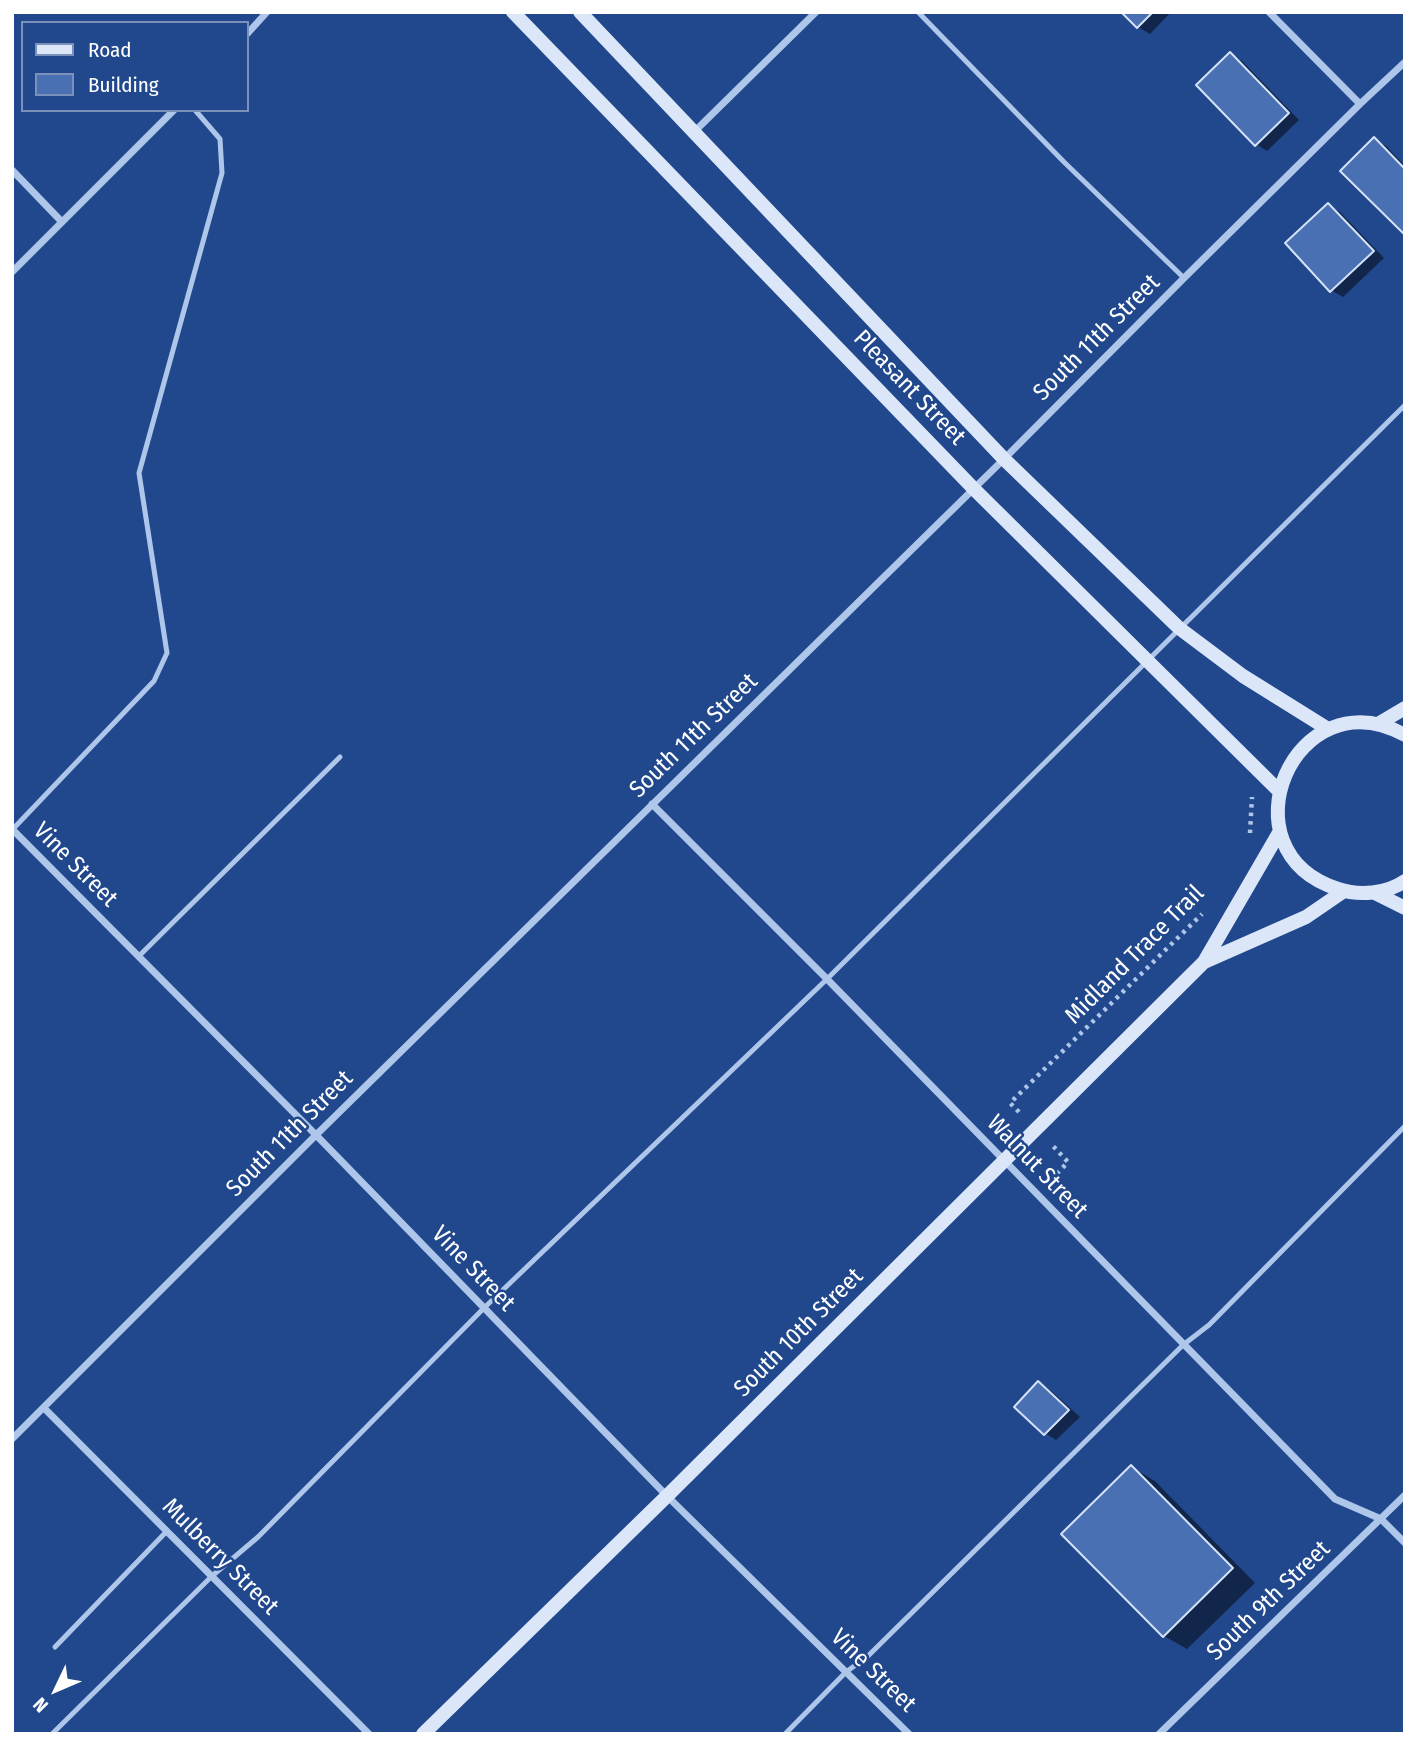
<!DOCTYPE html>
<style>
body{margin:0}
#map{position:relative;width:1417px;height:1746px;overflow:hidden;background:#21488c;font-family:"Fira Sans Condensed",sans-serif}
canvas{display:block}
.frame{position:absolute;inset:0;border:14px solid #fff;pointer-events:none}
.legend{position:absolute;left:21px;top:21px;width:228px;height:91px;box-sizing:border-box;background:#21488c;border:2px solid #7a91ba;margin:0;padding:9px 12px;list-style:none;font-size:21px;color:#fff}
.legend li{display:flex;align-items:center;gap:14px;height:35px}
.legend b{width:35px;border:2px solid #7a91ba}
.north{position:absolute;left:21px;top:1655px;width:70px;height:70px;-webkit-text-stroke:5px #21488c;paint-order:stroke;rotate:226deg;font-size:19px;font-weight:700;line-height:28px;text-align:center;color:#fff}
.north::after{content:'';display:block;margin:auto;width:24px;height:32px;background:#fff;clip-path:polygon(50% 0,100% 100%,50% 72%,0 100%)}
</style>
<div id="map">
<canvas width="1417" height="1746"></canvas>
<div class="frame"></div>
<ul class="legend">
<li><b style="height:9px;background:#dbe6f9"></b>Road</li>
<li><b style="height:19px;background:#4a70b4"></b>Building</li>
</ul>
<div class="north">N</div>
</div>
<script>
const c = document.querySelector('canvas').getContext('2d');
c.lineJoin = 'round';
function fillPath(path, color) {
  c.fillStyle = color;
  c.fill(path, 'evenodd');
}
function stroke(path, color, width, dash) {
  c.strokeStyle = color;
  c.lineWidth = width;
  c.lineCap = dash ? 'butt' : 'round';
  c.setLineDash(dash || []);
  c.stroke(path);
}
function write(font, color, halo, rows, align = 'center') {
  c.font = font + ' "Fira Sans Condensed",sans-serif';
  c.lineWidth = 5;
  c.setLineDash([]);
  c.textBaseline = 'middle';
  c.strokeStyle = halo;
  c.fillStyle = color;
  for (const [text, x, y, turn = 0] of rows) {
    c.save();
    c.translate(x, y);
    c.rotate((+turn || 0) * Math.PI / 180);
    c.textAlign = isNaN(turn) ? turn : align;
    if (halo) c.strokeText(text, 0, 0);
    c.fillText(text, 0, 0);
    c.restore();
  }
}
const shadow = new Path2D(`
 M 1124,12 L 1171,12 L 1150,34 L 1138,27 Z
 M 1231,55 L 1242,61 L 1299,120 L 1267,151 L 1256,144 Z
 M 1374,139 L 1386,146 L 1405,166 L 1405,232 Z
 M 1328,205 L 1340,212 L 1384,258 L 1343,297 L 1331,290 Z
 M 1039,1383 L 1050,1390 L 1080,1417 L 1056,1440 L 1045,1433 Z
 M 1131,1467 L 1155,1481 L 1255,1583 L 1187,1649 L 1164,1636 Z`);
const building = new Path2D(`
 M 1121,12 L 1153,12 L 1137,28 Z
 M 1230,52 L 1289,113 L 1255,146 L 1196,85 Z
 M 1374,137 L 1405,169 L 1405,235 L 1340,171 Z
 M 1328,203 L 1374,251 L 1330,292 L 1285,243 Z
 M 1038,1381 L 1069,1410 L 1044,1435 L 1014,1407 Z
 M 1131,1465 L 1233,1568 L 1163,1637 L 1061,1534 Z`);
const path = new Path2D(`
 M 1250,833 L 1252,797
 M 1019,1112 L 1010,1103 L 1202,914
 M 1051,1180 L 1068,1162 L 1053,1146`);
const lane = new Path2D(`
 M 918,12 L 1064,162 L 1184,278
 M 12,830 L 154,681 L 167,653 L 139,473 L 222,173 L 220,139 L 195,110
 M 139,956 L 340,757
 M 55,1647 L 167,1531
 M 52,1734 L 212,1576 L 258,1537 L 484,1308 L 827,979 L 1405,405
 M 785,1734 L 846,1672 L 868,1656 L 1183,1345 L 1209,1325 L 1405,1126`);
const street = new Path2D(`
 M 1269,12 L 1360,104
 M 247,34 L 267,12
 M 693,133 L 816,12
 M 12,170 L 62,222
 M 12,272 L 174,110
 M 652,804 L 827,979 L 1335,1499 L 1381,1519 L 1405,1543
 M 12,829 L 316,1135 L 667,1496 L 909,1734
 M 44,1408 L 369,1734
 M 12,1439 L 316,1135 L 1004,459 L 1184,278 L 1360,104 L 1405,62
 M 1159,1734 L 1405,1495`);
const secondary = new Path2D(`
 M 513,12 L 974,489 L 1278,790
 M 580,12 L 1004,459 L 1179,628 L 1243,676 L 1328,729
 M 1378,724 L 1405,708
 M 1405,735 C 1295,674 1219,851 1338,889 C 1359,896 1386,894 1405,881
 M 1375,893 L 1405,908
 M 1204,962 L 1306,917 L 1344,891
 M 423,1734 L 667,1496 L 1204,962 L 1280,831`);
const streetNames = [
 ["South 11th Street",1097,338,-45],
 ["Pleasant Street",909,388,46],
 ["South 11th Street",694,736,-44],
 ["Vine Street",75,865,45],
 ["Midland Trace Trail",1135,955,-45],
 ["South 11th Street",290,1134,-45],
 ["Walnut Street",1037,1167,46],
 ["Vine Street",473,1269,46],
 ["South 10th Street",799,1333,-45],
 ["Mulberry Street",220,1557,45],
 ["South 9th Street",1269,1601,-44],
 ["Vine Street",873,1671,44]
];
fillPath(shadow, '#0007');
fillPath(building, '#4a70b4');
stroke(building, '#d4e2f8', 2);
stroke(path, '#afc6eb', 4.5, [3.5, 5]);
stroke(lane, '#afc6eb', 5);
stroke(street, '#afc6eb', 7);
stroke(secondary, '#dbe6f9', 14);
write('24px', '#fff', '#21488c', streetNames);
</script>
